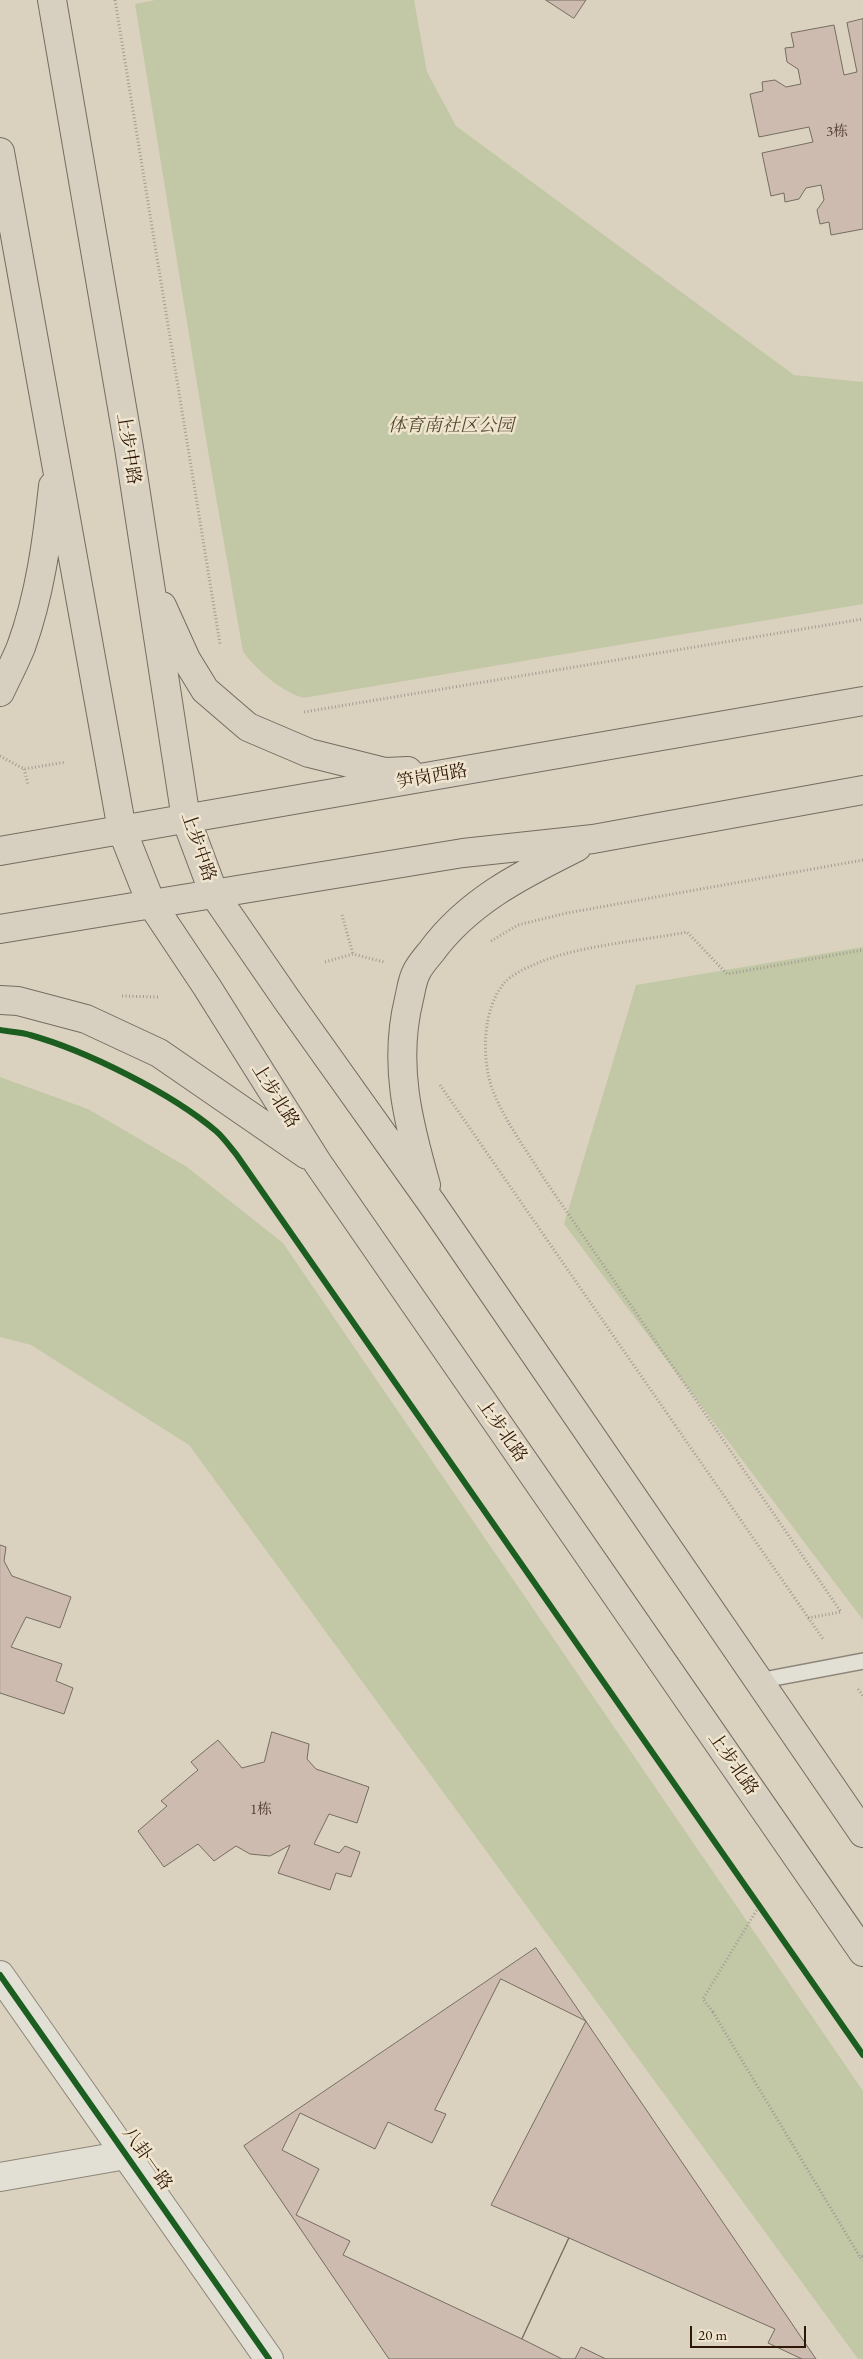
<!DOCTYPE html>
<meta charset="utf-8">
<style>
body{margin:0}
#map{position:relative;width:863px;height:2359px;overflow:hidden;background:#dad2bf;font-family:"EB Garamond",serif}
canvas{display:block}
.scale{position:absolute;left:690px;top:2326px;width:116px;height:22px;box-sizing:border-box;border:2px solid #2f1708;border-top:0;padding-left:6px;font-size:15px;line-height:18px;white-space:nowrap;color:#2f1708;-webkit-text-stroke:4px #efe5ce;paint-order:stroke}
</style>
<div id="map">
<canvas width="863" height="2359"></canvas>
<div class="scale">20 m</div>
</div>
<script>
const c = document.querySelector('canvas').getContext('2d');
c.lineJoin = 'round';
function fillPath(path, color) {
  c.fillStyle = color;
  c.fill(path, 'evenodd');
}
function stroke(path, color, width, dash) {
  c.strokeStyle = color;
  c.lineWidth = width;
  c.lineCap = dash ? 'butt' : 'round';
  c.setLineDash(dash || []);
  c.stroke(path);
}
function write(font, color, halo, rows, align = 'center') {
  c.font = font + ' "EB Garamond","Noto Serif SC",serif';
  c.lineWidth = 5;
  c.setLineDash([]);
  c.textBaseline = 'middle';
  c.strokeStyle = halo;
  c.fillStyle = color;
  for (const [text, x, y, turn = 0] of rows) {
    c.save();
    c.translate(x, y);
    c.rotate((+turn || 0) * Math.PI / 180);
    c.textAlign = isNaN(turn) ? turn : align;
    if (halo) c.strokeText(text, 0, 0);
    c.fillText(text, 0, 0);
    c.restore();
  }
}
const green = new Path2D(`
 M 155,0 L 414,0 L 427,72 L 456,126 L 794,375 L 863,382 L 863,604 L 303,698 C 279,690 259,672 243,652 L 208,451 L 135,4 Z
 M 863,947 L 863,1620 L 564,1224 L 636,985 Z
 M 0,1077 L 88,1109 L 187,1167 L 283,1243 L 863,2091 L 863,2359 L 858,2359 L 189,1445 L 31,1345 L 0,1337 Z`);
const building = new Path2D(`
 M 546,0 L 586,0 L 574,18 Z
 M 863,19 L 863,229 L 831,235 L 829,222 L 820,224 L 817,210 L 824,200 L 821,185 L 806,188 L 799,199 L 785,202 L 784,193 L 771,196 L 762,153 L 813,142 L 809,127 L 759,137 L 750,94 L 763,91 L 762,82 L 775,80 L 786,87 L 801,84 L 798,69 L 787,62 L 785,48 L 794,47 L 791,33 L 834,25 L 844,75 L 857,72 L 847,23 Z
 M 0,1545 L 6,1547 L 4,1561 L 12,1576 L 71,1597 L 60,1628 L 26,1617 L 11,1647 L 62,1664 L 56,1681 L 73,1688 L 64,1714 L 0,1693 Z
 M 272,1732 L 309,1744 L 307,1759 L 316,1769 L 369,1787 L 357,1823 L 329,1814 L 314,1844 L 339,1853 L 345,1846 L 360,1852 L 351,1877 L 336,1873 L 330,1890 L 278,1873 L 290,1845 L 270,1856 L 250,1854 L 236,1846 L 214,1861 L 198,1844 L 164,1867 L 138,1831 L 167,1806 L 161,1801 L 198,1770 L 191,1762 L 218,1740 L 242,1768 L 264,1762 Z
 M 536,1948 L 816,2359 L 389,2359 L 244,2146 Z
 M 501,1979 L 586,2021 L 491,2205 L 569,2238 L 522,2339 L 343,2255 L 350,2241 L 296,2215 L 319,2169 L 282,2150 L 300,2113 L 375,2149 L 388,2122 L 432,2143 L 446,2114 L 435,2110 Z
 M 569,2238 L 775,2329 L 768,2343 L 802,2359 L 606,2359 L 581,2347 L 575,2359 L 562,2359 L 522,2339 Z`);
const path = new Path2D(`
 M 115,0 L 220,644
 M 304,712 L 863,619
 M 0,756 L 24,769 L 66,762
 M 24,769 L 28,784
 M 342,915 L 353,954
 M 491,941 L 518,925 L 567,913 L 863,860
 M 325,962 L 353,954 L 384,962
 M 122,996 L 159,997
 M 440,1085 L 823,1639
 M 228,1145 L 863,2055
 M 808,1618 L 841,1612 L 545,1180 C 527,1151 506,1123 493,1091 C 481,1060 482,1008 505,982 C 511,976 523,969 531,966 C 572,946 641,941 687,932 L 727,974 L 863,950
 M 858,1689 L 863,1696
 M 713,2012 L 703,1999 L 759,1906
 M 863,2256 L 860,2257 L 863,2260`);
const service = new Path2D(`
 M 758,1681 L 863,1661`);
const minor = new Path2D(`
 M 0,2177 L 126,2155`);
const tertiary = new Path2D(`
 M 0,1975 L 269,2359`);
const primary = new Path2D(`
 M 52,0 L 129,448 L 186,819 L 214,894 L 287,1000 L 433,1205 L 863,1833
 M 0,152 L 122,830 L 151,903 L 207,987 L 317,1162 L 863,1952
 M 162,606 L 186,659 L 205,690 L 248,727 L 309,753 L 385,772 L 408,771
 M 0,692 C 7,677 15,662 21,647 C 40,595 47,541 53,486
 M 0,851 L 863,701
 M 0,929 L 463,853 L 593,839 L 863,790
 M 0,1000 L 18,1001 L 86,1019 L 159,1053 L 307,1155
 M 426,1185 C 408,1122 393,1064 409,999 C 411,991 412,981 416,973 C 419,966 426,958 431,952 C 468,901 523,874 577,847`);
const pathBridge = new Path2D(`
 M 713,2012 L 860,2257`);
const cycleway = new Path2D(`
 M 0,1030 C 10,1032 21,1032 30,1035 C 87,1051 171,1093 216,1131 C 224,1138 230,1147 236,1154 L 863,2055
 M 0,1975 L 269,2359`);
const numberNames = [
 ["3栋",837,132],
 ["1栋",261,1810]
];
const parkNames = [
 ["体育南社区公园",451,426]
];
const streetNames = [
 ["上步中路",128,449,81],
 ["笋岗西路",432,777,-10],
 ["上步中路",198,847,71],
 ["上步北路",275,1096,58],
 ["上步北路",502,1431,55],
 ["上步北路",733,1764,55],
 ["八卦一路",147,2159,55]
];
fillPath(green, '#c2c8a6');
fillPath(building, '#cdbbb0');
stroke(building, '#756d62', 1);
stroke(service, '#8e867a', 18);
stroke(minor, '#8e867a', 30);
stroke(tertiary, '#8e867a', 30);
stroke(primary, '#756d62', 30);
stroke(path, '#a19b92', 3, [1, 2.5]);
stroke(service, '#e2dfd5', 15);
stroke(minor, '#e2dfd5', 28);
stroke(tertiary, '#e2dfd5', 28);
stroke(primary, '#d7cfc0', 28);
stroke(pathBridge, '#a19b92', 3, [1, 2.5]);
stroke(cycleway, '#1b5e20', 6);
write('15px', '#564032', null, numberNames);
write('italic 18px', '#554931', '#efe5ce', parkNames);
write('18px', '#2f1708', '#efe5ce', streetNames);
</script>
